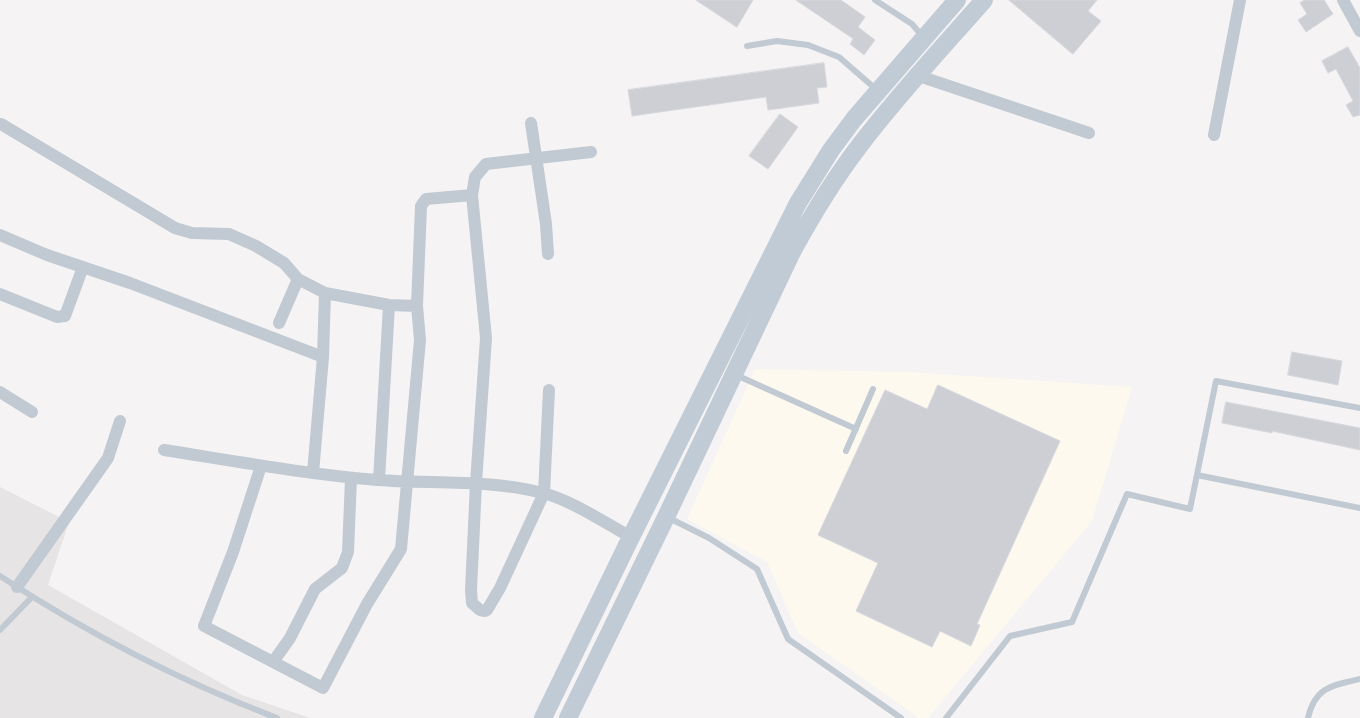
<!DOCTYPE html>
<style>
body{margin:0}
canvas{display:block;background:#f5f3f3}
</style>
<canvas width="1360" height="718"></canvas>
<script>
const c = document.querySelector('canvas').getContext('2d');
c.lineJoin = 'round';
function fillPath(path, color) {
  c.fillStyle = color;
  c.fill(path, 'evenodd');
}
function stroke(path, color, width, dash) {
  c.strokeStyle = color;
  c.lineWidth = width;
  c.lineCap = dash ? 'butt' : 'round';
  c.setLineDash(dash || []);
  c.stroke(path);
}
const commercial = new Path2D(`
 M 755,369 L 910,372 L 1132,387 L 1092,521 L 928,718 L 919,718 L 798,633 L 767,562 L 687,519 Z`);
const education = new Path2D(`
 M 0,487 L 69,522 L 48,585 L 242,695 L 310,718 L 0,718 Z`);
const building = new Path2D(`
 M 696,0 L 753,0 L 737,27 Z
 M 796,0 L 841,0 L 865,17 L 858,27 L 875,40 L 864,55 L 850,44 L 853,39 Z
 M 1009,0 L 1097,0 L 1088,11 L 1101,21 L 1073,54 Z
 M 1305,0 L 1324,0 L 1333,14 L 1306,32 L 1298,20 L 1307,14 L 1300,3 Z
 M 1348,47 L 1360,68 L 1360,115 L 1353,117 L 1346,105 L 1353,101 L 1336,69 L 1328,73 L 1322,61 Z
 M 824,63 L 827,87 L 817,88 L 819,103 L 768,110 L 766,97 L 632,116 L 628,90 Z
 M 780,114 L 798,127 L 768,169 L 749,156 Z
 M 1292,352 L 1342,361 L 1338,385 L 1288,375 Z
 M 938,385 L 1060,441 L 977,624 L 980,625 L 971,646 L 940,631 L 932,647 L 856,611 L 878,563 L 818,535 L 885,390 L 927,409 Z
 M 1226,402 L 1360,428 L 1360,450 L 1272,431 L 1272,433 L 1222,423 Z`);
const service = new Path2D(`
 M 875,0 L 912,24 L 923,37
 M 747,46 L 777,41 L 808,45 L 839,57 L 878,91
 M 736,375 L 856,429
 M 846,451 L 873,389
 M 1197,475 L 1360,508
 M 667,517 L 709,538 L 757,569 L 788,639 L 901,718
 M 0,576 C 87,633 180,681 277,718
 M 0,630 L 32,597
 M 946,718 L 1010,636 L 1072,622 L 1127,494 L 1190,509 L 1216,381 L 1360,408
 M 1308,718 C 1315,687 1333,685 1360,679`);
const minor = new Path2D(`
 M 1343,0 L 1360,31
 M 919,76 L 1089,133
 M 531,123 L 546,224 L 548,254
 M 1,124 L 175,228 L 192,233 L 229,234 L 256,246 L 284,263 L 298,279 L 279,323
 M 1214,135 L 1240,0
 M 472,195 L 475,177 L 486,164 L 591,152
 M 0,235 L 47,255 L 130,283 L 323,357
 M 298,279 L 325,293
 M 0,294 L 57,317 L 65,316 L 83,267
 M 0,392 L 32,412
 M 164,450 C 234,461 305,474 377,480 C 432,484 489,479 543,493 C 571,500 605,523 631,537
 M 261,466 L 233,552 L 204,626 L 323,688 L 367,604 L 401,549 L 420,340 L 417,306 L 421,206 L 426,199 L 472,195 L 486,338 L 476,483 L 471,590 L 472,603 L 480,610 L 485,611 L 487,610 L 500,588 L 544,493 L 549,390
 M 313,473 L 323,357 L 325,293 L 389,305 L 417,306
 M 379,480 L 389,305
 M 17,587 L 108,458 L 120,421
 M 273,662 L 290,638 L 315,589 L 342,568 L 348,552 L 351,478`);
const secondary = new Path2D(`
 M 543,718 L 631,537 L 798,203 L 831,150 L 854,119 L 957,0
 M 568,718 L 666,517 L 792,252 C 812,215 834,179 860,145 C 898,95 942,48 984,0`);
fillPath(commercial, '#fdf9ef');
fillPath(education, '#e6e4e5');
fillPath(building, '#cdcfd5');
stroke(building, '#d7d9de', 1);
stroke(service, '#c1cad2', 6);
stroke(minor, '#c1cad2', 12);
stroke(secondary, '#c1cbd6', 18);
</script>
